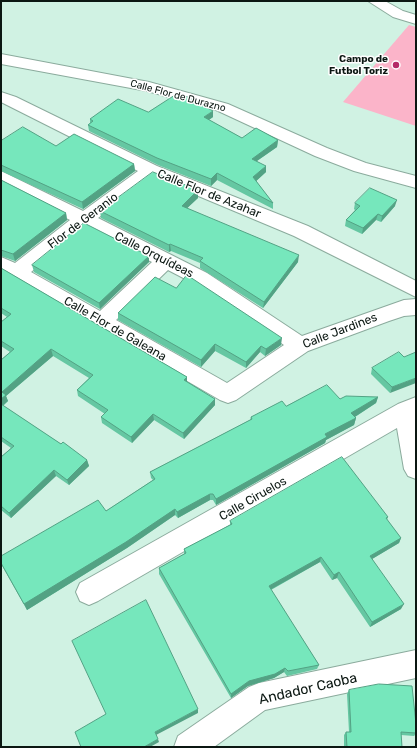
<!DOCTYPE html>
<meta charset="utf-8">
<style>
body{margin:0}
#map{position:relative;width:417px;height:748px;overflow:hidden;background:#d0f2e3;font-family:Rubik,sans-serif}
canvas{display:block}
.frame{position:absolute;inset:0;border:2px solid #0b1712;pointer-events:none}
</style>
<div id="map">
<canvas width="417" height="748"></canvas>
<div class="frame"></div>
</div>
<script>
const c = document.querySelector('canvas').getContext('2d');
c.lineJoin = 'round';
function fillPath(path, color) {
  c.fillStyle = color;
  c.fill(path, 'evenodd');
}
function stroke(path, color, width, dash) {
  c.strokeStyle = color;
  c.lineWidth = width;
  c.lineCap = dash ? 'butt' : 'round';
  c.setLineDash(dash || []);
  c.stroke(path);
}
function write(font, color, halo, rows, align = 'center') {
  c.font = font + ' Rubik,sans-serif';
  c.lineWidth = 3;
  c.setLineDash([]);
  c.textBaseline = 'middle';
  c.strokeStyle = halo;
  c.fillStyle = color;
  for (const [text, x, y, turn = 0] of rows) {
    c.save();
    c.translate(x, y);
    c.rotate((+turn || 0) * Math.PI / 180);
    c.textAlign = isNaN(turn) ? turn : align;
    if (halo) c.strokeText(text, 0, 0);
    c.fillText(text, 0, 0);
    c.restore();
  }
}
const green = new Path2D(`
 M 409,25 L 416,27 L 416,126 L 343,102 Z`);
const street = new Path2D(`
 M 368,1 L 385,1 L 403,11 L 416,15 L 416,24 L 393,17 Z
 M 1,54 L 149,82 L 228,104 L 327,148 L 366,163 L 416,176 L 416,188 L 354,171 L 315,156 L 216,110 L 147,91 L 1,64 Z
 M 1,92 L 16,97 L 157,166 L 308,226 L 416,281 L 416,297 L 294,236 L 153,177 L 98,218 L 207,273 L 302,336 L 404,300 L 416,299 L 416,315 L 404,316 L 389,321 L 308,351 L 236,400 L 228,403 L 220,400 L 1,273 L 1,257 L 15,263 L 70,220 L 1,184 L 1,171 L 83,211 L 138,171 L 1,102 ZM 85,228 L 152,262 L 100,311 L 31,272 ZM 168,270 L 193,283 L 284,345 L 227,383 L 116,320 Z
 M 416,397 L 416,479 L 408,476 L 404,469 L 397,428 L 98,601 L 89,605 L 80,601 L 76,592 L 80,583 L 398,404 Z
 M 416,650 L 416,678 L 265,710 L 214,747 L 174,747 L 178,736 L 249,687 L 259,683 Z`);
const wall = new Path2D(`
 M 148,112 L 213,117 L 209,120 L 242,138 L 278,140 L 277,147 L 257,161 L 266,172 L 256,181 L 273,203 L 273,209 L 217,180 L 211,186 L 158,165 L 89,131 L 88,125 L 90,123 L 90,119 Z
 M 1,141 L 56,146 L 134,164 L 135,171 L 83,209 L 1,171 Z
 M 1,180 L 66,213 L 67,220 L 15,261 L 1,256 Z
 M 198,198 L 187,208 L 298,262 L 263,308 L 200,268 L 200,263 L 171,251 L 169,252 L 101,218 L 100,211 Z
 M 355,203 L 395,206 L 381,222 L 376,220 L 362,234 L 345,226 L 346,220 L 355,210 L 354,209 Z
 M 149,256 L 149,262 L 100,309 L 34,272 L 32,265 Z
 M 1,268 L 187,377 L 187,382 L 215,399 L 215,405 L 184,439 L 154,420 L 132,443 L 102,423 L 101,417 L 105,414 L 78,396 L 77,390 L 89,378 L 53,356 L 6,396 L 8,401 L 3,406 L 61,444 L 87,460 L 89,466 L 69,485 L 56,476 L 11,518 L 1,510 L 1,457 L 11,448 L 1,441 L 1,360 L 10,352 L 1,346 L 1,322 L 7,317 L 1,313 Z
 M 118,313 L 281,345 L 265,356 L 260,352 L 246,368 L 215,351 L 201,367 L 118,320 Z
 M 404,357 L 390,393 L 371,374 L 372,368 Z
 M 378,397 L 376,403 L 355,417 L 356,418 L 354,425 L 326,440 L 325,443 L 216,505 L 213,500 L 210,500 L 178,518 L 175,515 L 127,548 L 27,610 L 1,564 L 106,511 L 153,480 L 151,478 L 150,472 L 250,420 L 251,417 L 286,406 L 340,399 Z
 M 388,517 L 387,520 L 401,538 L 399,543 L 372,559 L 401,609 L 370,627 L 337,578 L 332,580 L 320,562 L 271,590 L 319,665 L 317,669 L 287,676 L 284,672 L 274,678 L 248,686 L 231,698 L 159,574 L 159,568 L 184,554 L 184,549 L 230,525 L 230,521 Z
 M 349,690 L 416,724 L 416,734 L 414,736 L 401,735 L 402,747 L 344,747 L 344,735 L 346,732 L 349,732 L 347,694 Z`);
const shadedWall = new Path2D(`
 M 213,111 L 213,117 L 204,123 L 204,117 Z
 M 278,140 L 277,147 L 251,165 L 252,159 Z
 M 134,164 L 135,171 L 83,209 L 82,202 Z
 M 266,166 L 266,172 L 253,184 L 253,177 Z
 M 217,173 L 217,180 L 211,186 L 211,179 Z
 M 198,190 L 198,198 L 182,213 L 182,206 Z
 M 397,200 L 395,206 L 381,222 L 382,216 Z
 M 66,213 L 67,220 L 15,261 L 13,254 Z
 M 378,214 L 376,220 L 362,234 L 363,228 Z
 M 170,244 L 171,251 L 169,252 L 169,245 Z
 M 299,255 L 298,262 L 263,308 L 264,302 Z
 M 149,256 L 149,262 L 100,309 L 99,303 Z
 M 282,338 L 281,345 L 265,356 L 266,349 Z
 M 215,344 L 215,351 L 201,367 L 201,360 Z
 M 261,346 L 260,352 L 246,368 L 246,362 Z
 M 51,349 L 53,356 L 6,396 L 8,401 L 1,407 L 2,392 Z
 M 187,377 L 187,383 L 184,380 Z
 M 416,378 L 416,383 L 390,393 L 392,387 Z
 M 378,397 L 376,403 L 350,420 L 351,413 Z
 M 215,399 L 215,405 L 184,439 L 183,433 Z
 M 153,414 L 154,420 L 132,443 L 131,437 Z
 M 356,418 L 354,425 L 326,440 L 325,443 L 216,505 L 216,499 L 325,434 Z
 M 87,460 L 89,466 L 69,485 L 67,480 Z
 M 54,470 L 56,476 L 11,518 L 9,513 Z
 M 210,494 L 210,500 L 178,518 L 177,512 Z
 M 175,509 L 175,515 L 127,548 L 27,610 L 24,604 Z
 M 401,538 L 399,543 L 367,562 L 370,556 Z
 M 321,557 L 320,562 L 268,591 L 269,586 Z
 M 339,572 L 337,578 L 332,580 L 334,575 Z
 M 404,604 L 401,609 L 370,627 L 372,622 Z
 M 285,668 L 284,672 L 274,678 L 248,686 L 231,698 L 231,694 L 249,681 Z
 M 198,709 L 198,713 L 156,735 L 155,732 Z
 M 158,739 L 159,742 L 150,747 L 144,747 Z`);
const building = new Path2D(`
 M 177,94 L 188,97 L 213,111 L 204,117 L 242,138 L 256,128 L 278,140 L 252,159 L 266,166 L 253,177 L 273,203 L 217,173 L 211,179 L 157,158 L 88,125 L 93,121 L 90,119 L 118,99 L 148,112 Z
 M 23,127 L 56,146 L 74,134 L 134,164 L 82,202 L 1,165 L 1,141 Z
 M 153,172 L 198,190 L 182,206 L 299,255 L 264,302 L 200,261 L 203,258 L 170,244 L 169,245 L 100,211 Z
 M 1,180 L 66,213 L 13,254 L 1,250 Z
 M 370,188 L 397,200 L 382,216 L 378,214 L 363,228 L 346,220 L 360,206 L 355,203 Z
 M 84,223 L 149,256 L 99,303 L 32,265 Z
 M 1,268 L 187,377 L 184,380 L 215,399 L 183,433 L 153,414 L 131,437 L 101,417 L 108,410 L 77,390 L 93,375 L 51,349 L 2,392 L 6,395 L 1,399 L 1,360 L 14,349 L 1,341 L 1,322 L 11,314 L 1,308 Z
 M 187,275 L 282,338 L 266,349 L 261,346 L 246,362 L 215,344 L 201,360 L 118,313 L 155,277 L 176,288 Z
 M 399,352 L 404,357 L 416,352 L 416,378 L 392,387 L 372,368 Z
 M 327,385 L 340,399 L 346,396 L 378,397 L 351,413 L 356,418 L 325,434 L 327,437 L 216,499 L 213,494 L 210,494 L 177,512 L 175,509 L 126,542 L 24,604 L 1,563 L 1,556 L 98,500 L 106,511 L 155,479 L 150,472 L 252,419 L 251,417 L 282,401 L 286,406 Z
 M 1,404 L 61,444 L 63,442 L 87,460 L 67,480 L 54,470 L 9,513 L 1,506 L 1,457 L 14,446 L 1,437 Z
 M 342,457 L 388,517 L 386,518 L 401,538 L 370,556 L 404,604 L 372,622 L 339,572 L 334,575 L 321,557 L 269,586 L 319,665 L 288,671 L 285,668 L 275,674 L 249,681 L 231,694 L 159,568 L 186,553 L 184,549 L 232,524 L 230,521 Z
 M 146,600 L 198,709 L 155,732 L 158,739 L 144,747 L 81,747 L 75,732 L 106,714 L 72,641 Z
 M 379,684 L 412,686 L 416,724 L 416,733 L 401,732 L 402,747 L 347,747 L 346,732 L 351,732 L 349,690 Z`);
const markers = [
 [396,65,4,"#b52b67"]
];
const farPoinames = [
 ["Campo de",388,59],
 ["Futbol Toriz",388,71]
];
const farStreetnames = [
 ["Calle Flor de Durazno",178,96,15]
];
const streetNames = [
 ["Calle Flor de Azahar",209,194,22],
 ["Flor de Geranio",83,221,-37],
 ["Calle Orquídeas",154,255,27],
 ["Calle Flor de Galeana",115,329,30],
 ["Calle Jardines",340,331,-21],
 ["Calle Ciruelos",253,499,-30]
];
const nearStreetnames = [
 ["Andador Caoba",308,689,-13]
];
fillPath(green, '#fbb4c9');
stroke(street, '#8bab9d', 2);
fillPath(street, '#fff');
fillPath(wall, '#65c7a2');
fillPath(shadedWall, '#53a284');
fillPath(building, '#76e7bc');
stroke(building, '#53a284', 1);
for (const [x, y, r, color] of markers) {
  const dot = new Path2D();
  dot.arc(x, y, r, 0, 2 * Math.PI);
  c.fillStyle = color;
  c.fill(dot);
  stroke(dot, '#fff', 1.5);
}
write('bold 10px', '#0b1712', '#fff', farPoinames, 'right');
write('10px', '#0b1712', '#fff', farStreetnames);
write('12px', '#0b1712', '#fff', streetNames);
write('14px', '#0b1712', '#fff', nearStreetnames);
</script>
